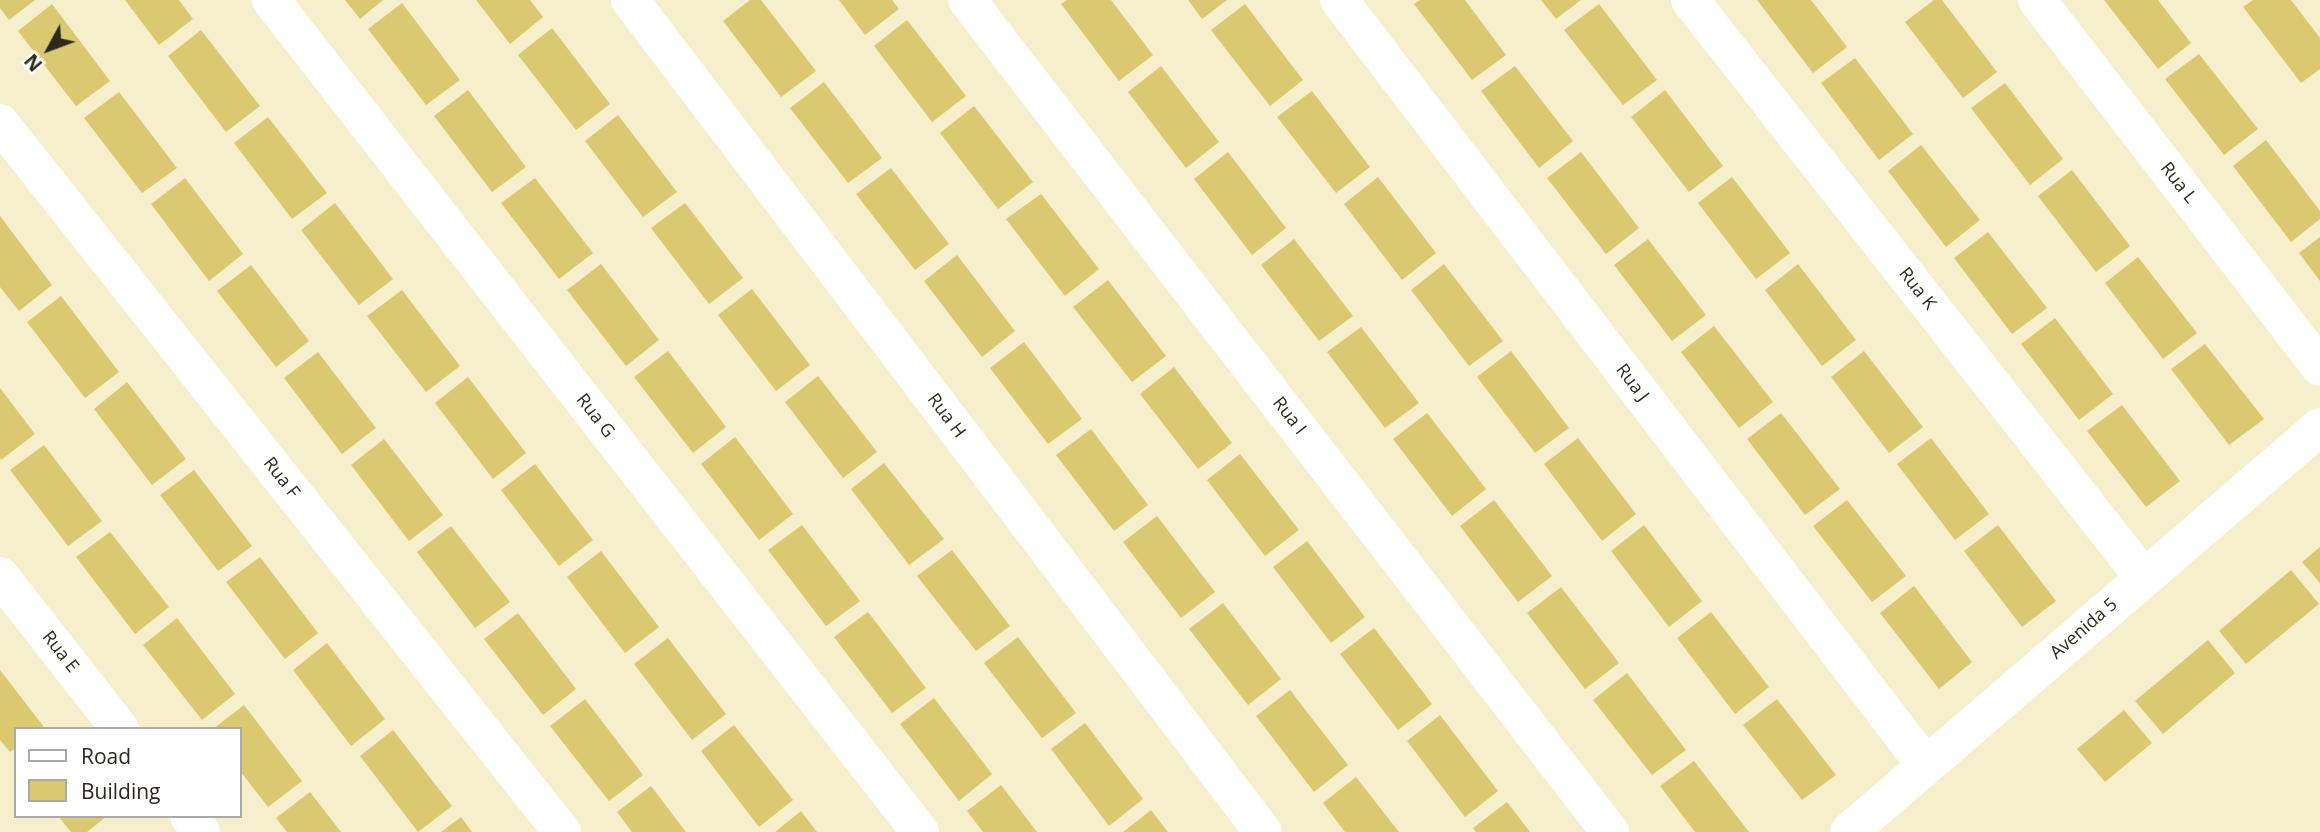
<!DOCTYPE html>
<style>
body{margin:0}
#map{position:relative;width:2320px;height:832px;overflow:hidden;background:#f5efcb;font-family:"Open Sans",sans-serif}
canvas{display:block}
.legend{position:absolute;left:14px;top:727px;width:228px;height:91px;box-sizing:border-box;background:#fff;border:2px solid #abaaa4;margin:0;padding:9px 12px;list-style:none;font-size:21px;color:#2d2a1c}
.legend li{display:flex;align-items:center;gap:14px;height:35px}
.legend b{width:35px;border:2px solid #abaaa4}
.north{position:absolute;left:14px;top:14px;width:70px;height:70px;-webkit-text-stroke:5px #fff;paint-order:stroke;rotate:229deg;font-size:19px;font-weight:700;line-height:28px;text-align:center;color:#2d2a1c}
.north::after{content:'';display:block;margin:auto;width:24px;height:32px;background:#2d2a1c;clip-path:polygon(50% 0,100% 100%,50% 72%,0 100%)}
</style>
<div id="map">
<canvas width="2320" height="832"></canvas>
<ul class="legend">
<li><b style="height:9px;background:#fff"></b>Road</li>
<li><b style="height:19px;background:#dac970"></b>Building</li>
</ul>
<div class="north">N</div>
</div>
<script>
const c = document.querySelector('canvas').getContext('2d');
c.lineJoin = 'round';
function fillPath(path, color) {
  c.fillStyle = color;
  c.fill(path, 'evenodd');
}
function stroke(path, color, width, dash) {
  c.strokeStyle = color;
  c.lineWidth = width;
  c.lineCap = dash ? 'butt' : 'round';
  c.setLineDash(dash || []);
  c.stroke(path);
}
function write(font, color, halo, rows, align = 'center') {
  c.font = font + ' "Open Sans",sans-serif';
  c.lineWidth = 5;
  c.setLineDash([]);
  c.textBaseline = 'middle';
  c.strokeStyle = halo;
  c.fillStyle = color;
  for (const [text, x, y, turn = 0] of rows) {
    c.save();
    c.translate(x, y);
    c.rotate((+turn || 0) * Math.PI / 180);
    c.textAlign = isNaN(turn) ? turn : align;
    if (halo) c.strokeText(text, 0, 0);
    c.fillText(text, 0, 0);
    c.restore();
  }
}
const building = new Path2D(`
 M 0,0 L 35,0 L 9,20 L 0,8 Z
 M 125,0 L 179,0 L 193,19 L 159,45 Z
 M 345,0 L 383,0 L 360,19 Z
 M 476,0 L 530,0 L 543,17 L 510,44 Z
 M 750,0 L 761,0 L 816,71 L 781,97 L 723,21 Z
 M 839,0 L 892,0 L 899,9 L 865,35 Z
 M 1067,0 L 1111,0 L 1153,55 L 1119,81 L 1061,4 Z
 M 1188,0 L 1227,0 L 1202,19 Z
 M 1420,0 L 1465,0 L 1506,55 L 1472,80 L 1414,4 Z
 M 1541,0 L 1581,0 L 1556,19 Z
 M 1757,0 L 1811,0 L 1847,47 L 1813,73 Z
 M 1934,0 L 1942,0 L 1997,72 L 1963,98 L 1905,22 Z
 M 2104,0 L 2158,0 L 2191,43 L 2158,69 Z
 M 2253,0 L 2291,0 L 2320,38 L 2320,69 L 2301,83 L 2243,7 Z
 M 402,3 L 460,80 L 426,105 L 368,29 Z
 M 52,4 L 110,81 L 76,106 L 18,31 Z
 M 1245,4 L 1303,80 L 1270,106 L 1211,30 Z
 M 1599,4 L 1657,80 L 1623,105 L 1564,30 Z
 M 907,20 L 966,96 L 932,122 L 874,46 Z
 M 552,28 L 610,104 L 576,130 L 518,55 Z
 M 201,30 L 260,106 L 226,132 L 168,56 Z
 M 2199,54 L 2258,129 L 2224,155 L 2165,79 Z
 M 1855,58 L 1913,134 L 1879,160 L 1821,83 Z
 M 1161,66 L 1219,142 L 1186,168 L 1128,92 Z
 M 1515,66 L 1573,141 L 1539,168 L 1481,91 Z
 M 824,82 L 882,158 L 848,183 L 790,108 Z
 M 2005,83 L 2063,159 L 2030,185 L 1971,108 Z
 M 468,90 L 526,167 L 492,192 L 434,116 Z
 M 1665,90 L 1723,166 L 1689,192 L 1631,117 Z
 M 1312,91 L 1370,167 L 1336,193 L 1277,117 Z
 M 119,92 L 177,168 L 142,193 L 84,118 Z
 M 974,106 L 1033,182 L 998,209 L 940,133 Z
 M 618,115 L 677,192 L 643,217 L 585,141 Z
 M 268,117 L 327,193 L 292,219 L 234,143 Z
 M 2266,140 L 2320,211 L 2320,219 L 2291,242 L 2233,166 Z
 M 1921,145 L 1980,220 L 1946,247 L 1888,171 Z
 M 1228,152 L 1286,228 L 1252,255 L 1194,179 Z
 M 1581,152 L 1639,228 L 1606,254 L 1547,178 Z
 M 891,168 L 949,244 L 915,270 L 856,194 Z
 M 2072,170 L 2130,246 L 2096,272 L 2038,196 Z
 M 1378,177 L 1436,253 L 1402,280 L 1344,204 Z
 M 1732,177 L 1790,253 L 1756,279 L 1698,203 Z
 M 185,178 L 243,254 L 209,281 L 151,204 Z
 M 535,178 L 593,253 L 559,279 L 501,203 Z
 M 1041,194 L 1099,269 L 1065,296 L 1006,219 Z
 M 335,203 L 393,279 L 359,305 L 301,230 Z
 M 685,203 L 743,278 L 709,304 L 651,228 Z
 M 0,216 L 52,285 L 19,311 L 0,287 Z
 M 1988,232 L 2047,308 L 2012,334 L 1954,258 Z
 M 2320,237 L 2320,281 L 2299,253 Z
 M 1294,239 L 1353,316 L 1319,341 L 1261,265 Z
 M 1648,239 L 1706,315 L 1672,341 L 1614,265 Z
 M 957,255 L 1015,331 L 982,357 L 924,281 Z
 M 2138,257 L 2197,333 L 2163,359 L 2105,283 Z
 M 601,264 L 659,340 L 626,366 L 567,290 Z
 M 1444,264 L 1503,341 L 1469,366 L 1411,290 Z
 M 1798,264 L 1856,340 L 1822,366 L 1765,290 Z
 M 251,265 L 309,341 L 276,367 L 217,291 Z
 M 1108,280 L 1166,356 L 1132,382 L 1073,307 Z
 M 752,289 L 810,365 L 776,391 L 718,315 Z
 M 402,290 L 460,366 L 426,392 L 367,316 Z
 M 61,296 L 119,372 L 85,398 L 27,322 Z
 M 2055,318 L 2113,394 L 2079,420 L 2021,344 Z
 M 1714,326 L 1773,402 L 1739,428 L 1681,352 Z
 M 1361,327 L 1419,403 L 1385,428 L 1327,352 Z
 M 1024,342 L 1082,419 L 1048,444 L 990,368 Z
 M 2205,344 L 2264,419 L 2229,445 L 2171,369 Z
 M 668,351 L 726,427 L 693,453 L 634,377 Z
 M 1511,351 L 1569,428 L 1535,453 L 1477,377 Z
 M 1864,351 L 1923,427 L 1889,453 L 1831,377 Z
 M 318,352 L 376,428 L 342,454 L 284,378 Z
 M 1174,367 L 1232,443 L 1198,469 L 1140,394 Z
 M 818,376 L 877,452 L 843,478 L 785,402 Z
 M 468,377 L 526,453 L 493,479 L 435,403 Z
 M 127,382 L 186,459 L 152,485 L 94,409 Z
 M 0,388 L 35,434 L 1,460 L 0,458 Z
 M 2122,405 L 2180,481 L 2146,507 L 2087,431 Z
 M 1427,413 L 1486,489 L 1452,516 L 1393,439 Z
 M 1781,413 L 1840,489 L 1805,515 L 1747,439 Z
 M 1091,429 L 1148,505 L 1114,531 L 1056,455 Z
 M 735,437 L 793,514 L 759,540 L 701,464 Z
 M 1578,438 L 1636,514 L 1602,541 L 1544,464 Z
 M 1931,438 L 1989,514 L 1955,540 L 1897,464 Z
 M 384,439 L 443,515 L 409,541 L 351,465 Z
 M 44,445 L 102,521 L 68,546 L 10,470 Z
 M 1240,454 L 1299,530 L 1265,556 L 1207,480 Z
 M 884,463 L 944,539 L 909,565 L 851,489 Z
 M 535,464 L 593,540 L 559,566 L 501,490 Z
 M 194,470 L 252,546 L 218,571 L 160,495 Z
 M 1494,500 L 1552,576 L 1518,602 L 1460,526 Z
 M 1847,500 L 1906,576 L 1872,602 L 1813,526 Z
 M 1157,516 L 1215,592 L 1181,618 L 1123,542 Z
 M 802,525 L 860,601 L 826,626 L 768,550 Z
 M 1644,525 L 1702,601 L 1669,627 L 1611,551 Z
 M 1998,525 L 2056,601 L 2022,627 L 1964,551 Z
 M 451,526 L 510,602 L 475,628 L 417,552 Z
 M 110,532 L 169,607 L 135,634 L 76,557 Z
 M 1307,541 L 1365,617 L 1331,643 L 1273,567 Z
 M 2320,547 L 2320,583 L 2302,562 Z
 M 952,550 L 1010,626 L 976,651 L 917,576 Z
 M 601,551 L 659,627 L 625,653 L 567,577 Z
 M 260,557 L 318,633 L 285,659 L 226,582 Z
 M 2291,570 L 2319,604 L 2246,664 L 2219,631 Z
 M 1914,586 L 1972,662 L 1939,689 L 1880,613 Z
 M 1561,587 L 1619,663 L 1585,689 L 1527,613 Z
 M 1223,603 L 1281,679 L 1248,705 L 1189,629 Z
 M 868,612 L 926,688 L 892,713 L 834,637 Z
 M 1711,612 L 1769,687 L 1735,714 L 1677,638 Z
 M 518,613 L 576,689 L 543,715 L 484,639 Z
 M 177,618 L 235,694 L 202,720 L 143,645 Z
 M 1374,628 L 1432,704 L 1398,730 L 1340,654 Z
 M 1018,637 L 1076,713 L 1042,738 L 984,663 Z
 M 668,638 L 726,714 L 692,740 L 634,664 Z
 M 2208,640 L 2235,673 L 2163,734 L 2135,701 Z
 M 327,643 L 385,719 L 351,746 L 293,670 Z
 M 0,670 L 44,727 L 16,729 L 16,748 L 10,752 L 0,740 Z
 M 1627,673 L 1686,750 L 1652,775 L 1593,700 Z
 M 1290,690 L 1348,765 L 1314,792 L 1256,716 Z
 M 934,698 L 992,774 L 959,801 L 900,724 Z
 M 585,699 L 643,775 L 609,801 L 550,726 Z
 M 1777,699 L 1836,775 L 1802,800 L 1743,725 Z
 M 244,705 L 302,781 L 268,807 L 240,771 L 240,729 L 213,729 Z
 M 2124,710 L 2152,743 L 2105,782 L 2077,749 Z
 M 1440,715 L 1498,791 L 1465,817 L 1407,741 Z
 M 1085,723 L 1143,799 L 1109,826 L 1051,749 Z
 M 734,725 L 793,800 L 759,827 L 701,751 Z
 M 393,730 L 452,806 L 418,832 L 360,756 Z
 M 1694,761 L 1749,832 L 1695,832 L 1660,786 Z
 M 1356,777 L 1399,832 L 1345,832 L 1323,803 Z
 M 1001,785 L 1037,832 L 983,832 L 967,811 Z
 M 651,786 L 686,832 L 632,832 L 617,812 Z
 M 310,792 L 341,832 L 287,832 L 276,818 Z
 M 1507,802 L 1530,832 L 1476,832 L 1473,828 Z
 M 1151,810 L 1168,832 L 1123,832 Z
 M 801,811 L 817,832 L 775,832 Z
 M 58,816 L 107,816 L 87,832 L 71,832 Z
 M 461,817 L 472,832 L 441,832 Z`);
const minor = new Path2D(`
 M 271,0 L 920,832
 M 630,0 L 1263,832
 M 967,0 L 1610,832
 M 1339,0 L 1926,766
 M 1690,0 L 2144,578
 M 2037,0 L 2320,367
 M 0,123 L 562,832
 M 0,576 L 120,729
 M 189,816 L 201,832
 M 1849,832 L 2320,427`);
const streetNames = [
 ["Rua L",2178,183,52],
 ["Rua K",1917,289,52],
 ["Rua J",1632,383,53],
 ["Rua G",595,416,52],
 ["Rua H",946,416,53],
 ["Rua I",1289,416,52],
 ["Rua F",281,478,52],
 ["Avenida 5",2084,629,-41],
 ["Rua E",60,652,52]
];
fillPath(building, '#dac970');
stroke(minor, '#fff', 38);
write('18px', '#2d2a1c', '#fff', streetNames);
</script>
